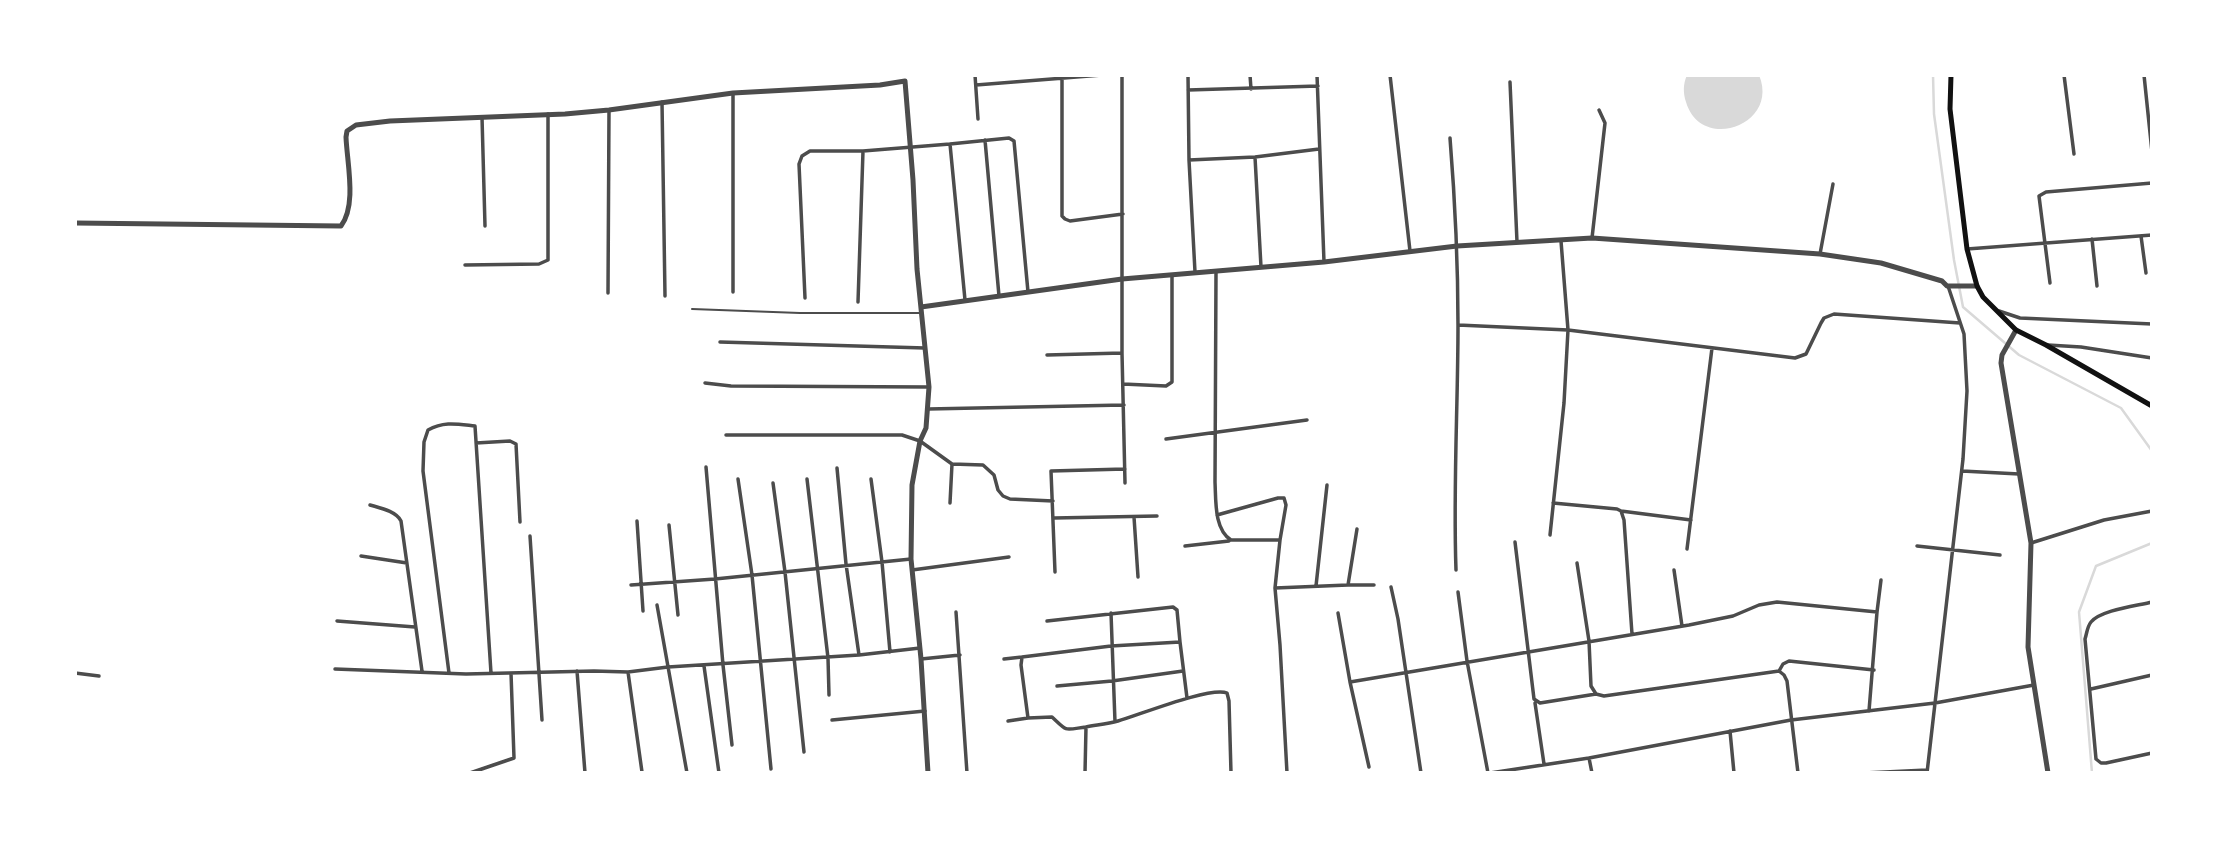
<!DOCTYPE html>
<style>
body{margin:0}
#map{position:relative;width:2227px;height:848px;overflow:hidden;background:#fff;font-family:"IBM Plex Sans",sans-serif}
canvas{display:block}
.frame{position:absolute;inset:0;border:77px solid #fff;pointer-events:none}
</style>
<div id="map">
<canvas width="2227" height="848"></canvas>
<div class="frame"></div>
</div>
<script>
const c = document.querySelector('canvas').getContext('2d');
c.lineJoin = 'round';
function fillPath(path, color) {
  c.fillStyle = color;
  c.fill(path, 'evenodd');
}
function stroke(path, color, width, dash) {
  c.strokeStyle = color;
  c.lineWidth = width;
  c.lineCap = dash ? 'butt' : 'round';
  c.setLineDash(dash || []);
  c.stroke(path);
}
const water = new Path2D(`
 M 1687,75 L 1759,75 C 1780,125 1701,153 1686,102 C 1683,93 1683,84 1687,75 Z`);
const stream = new Path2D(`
 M 1933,75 L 1934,114 L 1954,260 L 1963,307 L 2019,355 L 2121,408 L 2152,451
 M 2092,773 L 2079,612 L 2096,566 L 2152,543`);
const service = new Path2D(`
 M 692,309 L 800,313 L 919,313`);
const minor = new Path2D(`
 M 975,75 L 978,119
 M 1122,75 L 1122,353 L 1125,483
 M 1188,75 L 1189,160 L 1195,272
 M 1250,75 L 1251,89
 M 1317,75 L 1324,262
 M 1390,75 L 1410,251
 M 2064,75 L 2074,154
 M 2144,75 L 2152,152
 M 1062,78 L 1062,216 L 1065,219 L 1070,221 L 1123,214
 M 1510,82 L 1517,242
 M 976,85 L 1102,75
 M 1188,90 L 1318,86
 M 733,93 L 733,292
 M 662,102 L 665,296
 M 482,117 L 485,226
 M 1450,138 C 1455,200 1458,262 1458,325 C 1458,406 1453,488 1456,570
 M 985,140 L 999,296
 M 950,144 L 1009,138 L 1014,141 L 1028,292
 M 1255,157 L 1261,267
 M 1189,160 L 1255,157 L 1319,149
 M 2141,236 L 2146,273
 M 1592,238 L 1605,123 L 1599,110
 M 2092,239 L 2097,286
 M 1967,249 L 2152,235
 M 1820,254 L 1833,184
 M 465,265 L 539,264 L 548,260 L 548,114
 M 1216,272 L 1215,482 C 1216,501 1214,529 1231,540 L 1280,540 L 1275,588 L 1280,645 L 1287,773
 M 2050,283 L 2039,196 L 2046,192 L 2152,183
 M 608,293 L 609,110
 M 805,298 L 799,164 L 802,156 L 810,151 L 863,151 L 950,144 L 965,300
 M 858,302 L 863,151
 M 1999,311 L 2020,318 L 2152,324
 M 1458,325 L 1568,330 L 1795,358 L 1806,354 L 1821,323 L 1824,318 L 1834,314 L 1960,323
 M 720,342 L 925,348
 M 2048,345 L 2081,347 L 2152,358
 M 1047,355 L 1122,353
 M 705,383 L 731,386 L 929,387
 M 1123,384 L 1166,386 L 1172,382 L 1172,275
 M 928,409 L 1124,405
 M 726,435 L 902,435 L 920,441 L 952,464 L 983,465 L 994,475 L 998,490 L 1003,496 L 1010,499 L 1053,501
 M 1166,439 L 1307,420
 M 476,443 L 510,441 L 516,444 L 520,522
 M 706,467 L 723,665 L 732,745
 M 837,468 L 846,564 L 859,655
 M 1962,471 L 2019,474
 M 738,479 L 752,575 L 771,769
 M 807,479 L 828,658 L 829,695
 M 871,479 L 882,562 L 890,652
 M 773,483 L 785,572 L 804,752
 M 950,503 L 952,464
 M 1553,503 L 1617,509 L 1621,511 L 1624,520 L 1632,634
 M 370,505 C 380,508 396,511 401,521 L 422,671
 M 1621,511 L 1691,520
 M 1217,515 L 1278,498 L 1284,498 L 1286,505 L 1280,540
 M 1134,517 L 1138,577
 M 1054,518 L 1157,516
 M 637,521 L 643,611
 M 669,525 L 678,615
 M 1550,535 L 1564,403 L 1568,330 L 1561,241
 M 530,536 L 542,720
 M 1515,542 L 1534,699 L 1540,703 L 1596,694 L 1604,696 L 1779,671 L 1784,675 L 1787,681 L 1798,773
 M 2031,543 L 2104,520 L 2152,511
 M 1185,546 L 1229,541
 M 1917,546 L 2000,555
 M 1687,549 L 1712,348
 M 361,556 L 407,563
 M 1577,563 L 1589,641 L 1591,686 L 1596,694
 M 912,570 L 1009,557
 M 1674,570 L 1682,626
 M 1055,572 L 1051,471 L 1125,469
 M 631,585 L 715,579 L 911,559
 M 1348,585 L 1374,585
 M 1316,586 L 1327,485
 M 1391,587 L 1398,619 L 1421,773
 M 1275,588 L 1348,585 L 1357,529
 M 1458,592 L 1467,661 L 1488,773
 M 2152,602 C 2136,606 2101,610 2091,622 C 2087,627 2087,633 2085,639 L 2096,759 L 2101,763 L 2106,763 L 2152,753
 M 657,605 L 687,773
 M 956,612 L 967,773
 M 1877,612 L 1881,580
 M 1111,613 L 1115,722
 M 1338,613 L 1350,682 L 1369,767
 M 337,621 L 415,627
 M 1047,621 L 1173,607 L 1177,610 L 1180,642
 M 921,659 L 960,655
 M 1004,659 L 1022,657
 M 704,666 L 719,773
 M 335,669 L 466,674 L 594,671 L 628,672 L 668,667 L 859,655 L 920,648
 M 577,671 L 585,773
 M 1779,671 L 1783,664 L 1789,661 L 1874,670
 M 628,672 L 642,772
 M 75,673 L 99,676
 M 449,673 L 423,471 L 424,442 L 428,430 C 444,421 457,424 475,426 L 491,673
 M 1350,682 L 1689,625 L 1733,616 L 1759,605 L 1777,602 L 1877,612 L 1869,711
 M 1057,686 L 1112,681 L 1183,671
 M 2091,689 L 2152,675
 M 1535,703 L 1544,764
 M 832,720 L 925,711
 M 1008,721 L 1028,718
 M 1086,727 C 1063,730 1068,732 1052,717 L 1028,718 L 1021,665 L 1022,657 L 1111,646 L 1180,642 L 1187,698
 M 1730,731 L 1734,773
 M 1589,758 L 1592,773
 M 470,773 L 514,758 L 511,673
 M 1085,773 L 1086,727 C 1096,725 1107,724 1118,721 C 1139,715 1211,686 1227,693 L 1229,701 L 1231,773
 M 1490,773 L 1589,758 L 1791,720 L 1935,703 L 2034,685
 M 1864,773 L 1927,770
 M 1927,773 L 1963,459 L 1967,391 L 1964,334 L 1948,286`);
const tertiary = new Path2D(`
 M 75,223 L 341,226 C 357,205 347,163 346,137 L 347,131 L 356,125 L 390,121 L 565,114 L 609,110 L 733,93 L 880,85 L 905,81 L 913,180 L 917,269 L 929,387 L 926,428 L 920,441 L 912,485 L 911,559 L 921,659 L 928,773
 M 921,307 L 1122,279 L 1324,262 L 1457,246 L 1592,238 L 1820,254 L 1881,263 L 1942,281 L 1947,286 L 1977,286
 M 2016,330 L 2002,355 L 2001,363 L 2031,543 L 2028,647 L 2048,773`);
const secondary = new Path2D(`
 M 1951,75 L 1950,109 L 1967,249 L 1977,286 L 1983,297 L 2016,330 L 2046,345 L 2152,406`);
fillPath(water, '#d9d9d9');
stroke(stream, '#d9d9d9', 2.5);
stroke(service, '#4c4c4c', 2);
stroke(minor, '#4c4c4c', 3.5);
stroke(tertiary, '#4c4c4c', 5);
stroke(secondary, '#111', 5);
</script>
